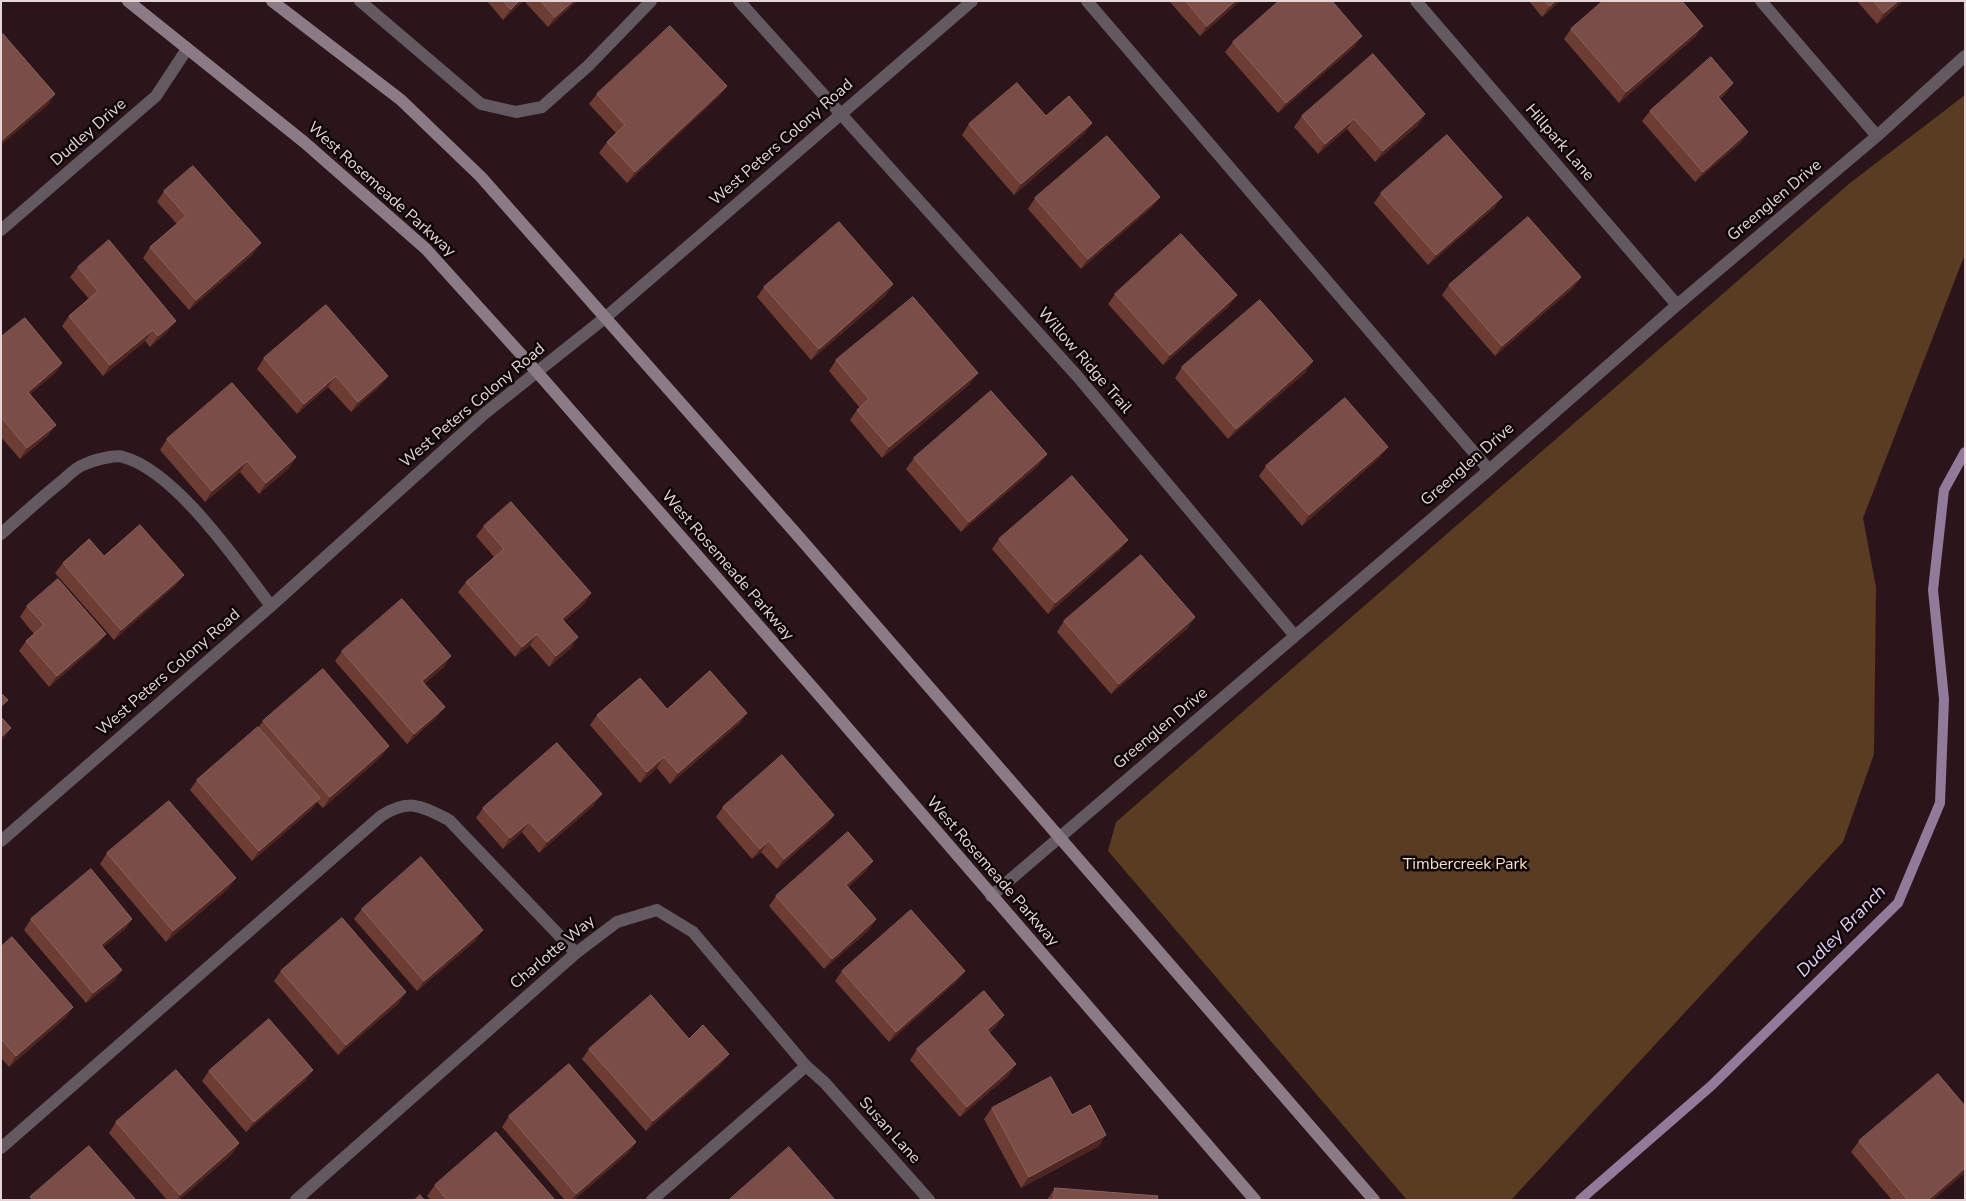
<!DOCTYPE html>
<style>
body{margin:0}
#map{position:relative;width:1966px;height:1201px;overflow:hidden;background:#2b151a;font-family:"Nunito Sans",sans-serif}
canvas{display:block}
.frame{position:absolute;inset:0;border:2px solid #e6d5d8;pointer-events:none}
</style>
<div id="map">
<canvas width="1966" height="1201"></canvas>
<div class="frame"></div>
</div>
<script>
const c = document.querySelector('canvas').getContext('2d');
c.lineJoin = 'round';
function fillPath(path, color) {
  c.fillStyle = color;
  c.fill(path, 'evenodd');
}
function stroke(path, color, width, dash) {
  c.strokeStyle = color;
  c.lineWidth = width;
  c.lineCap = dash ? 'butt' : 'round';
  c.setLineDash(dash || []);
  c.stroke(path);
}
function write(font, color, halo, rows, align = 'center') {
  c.font = font + ' "Nunito Sans",sans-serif';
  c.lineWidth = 5;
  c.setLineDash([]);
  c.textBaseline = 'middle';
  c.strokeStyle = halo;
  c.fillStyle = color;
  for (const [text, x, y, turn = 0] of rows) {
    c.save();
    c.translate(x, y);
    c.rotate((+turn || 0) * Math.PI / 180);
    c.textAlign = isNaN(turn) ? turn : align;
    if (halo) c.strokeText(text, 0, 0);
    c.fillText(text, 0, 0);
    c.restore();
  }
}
const green = new Path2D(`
 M 1965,95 L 1965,254 L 1863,518 L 1876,587 L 1874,754 L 1843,842 L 1511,1200 L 1407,1200 L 1108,851 L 1116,822 L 1850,183 Z`);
const stream = new Path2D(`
 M 1580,1200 L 1711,1086 L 1898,903 L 1940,803 L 1944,699 L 1933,590 L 1944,490 L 1965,452`);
const service = new Path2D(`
 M 360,1 L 481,104 L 516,112 L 542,107 L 588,66 L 651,1
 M 1087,1 L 1489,470
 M 1761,1 L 1877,136
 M 1,534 C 21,516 41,498 62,481 C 68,476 75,468 83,465 C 91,461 115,454 123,457 C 176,471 238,563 271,606
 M 1,1148 L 381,816 C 410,798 421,806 449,820 L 576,953
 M 652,1200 L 806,1066`);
const minor = new Path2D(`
 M 739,1 L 1078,377 L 1295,636
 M 1416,1 L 1677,305
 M 1,230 L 156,96 L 187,49
 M 1,841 L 271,606 L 484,414 L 606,317 L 972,1
 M 991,896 L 1489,470 L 1677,305 L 1877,136 L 1965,56
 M 296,1200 L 576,953 L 617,922 L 657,910 L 693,932 L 806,1066 L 825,1083 L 929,1200`);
const secondary = new Path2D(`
 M 128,1 L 304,142 L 426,249 L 537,372 L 820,696 L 1255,1200
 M 272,1 L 401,100 L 481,177 L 799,537 L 1374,1200`);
const wall = new Path2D(`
 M 487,1 L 523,1 L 503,20 Z
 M 524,1 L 577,1 L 548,27 Z
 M 1169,1 L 1240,1 L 1200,36 Z
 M 1529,1 L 1560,1 L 1542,17 Z
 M 1857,1 L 1903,1 L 1877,24 Z
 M 1571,29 L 1696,36 L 1619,103 L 1564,39 Z
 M 1233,42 L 1355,46 L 1278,113 L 1225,52 Z
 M 1733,83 L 1726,93 L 1720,99 L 1748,132 L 1741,142 L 1695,182 L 1642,121 L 1650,111 Z
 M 727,86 L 719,96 L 627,183 L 599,153 L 607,142 L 616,133 L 589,104 L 597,94 Z
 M 1425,114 L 1418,125 L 1375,162 L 1347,129 L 1318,154 L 1294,127 L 1302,116 Z
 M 1046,116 L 1085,133 L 1014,195 L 962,135 L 969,124 Z
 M 164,191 L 253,254 L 189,310 L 143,258 L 150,247 L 177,224 L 157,202 Z
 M 1381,193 L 1495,207 L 1428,265 L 1374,203 Z
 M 1160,197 L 1152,207 L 1081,269 L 1028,209 L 1035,198 Z
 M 78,267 L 168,331 L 150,347 L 145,341 L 103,376 L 62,326 L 69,316 L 89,299 L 70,277 Z
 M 1581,277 L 1573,288 L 1495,356 L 1442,295 L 1449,285 Z
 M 764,287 L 886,295 L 811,360 L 757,297 Z
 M 1115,294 L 1229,306 L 1163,365 L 1108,304 Z
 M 1,337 L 62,363 L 55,373 L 30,394 L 56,425 L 48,435 L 20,459 L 1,437 Z
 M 264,358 L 388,376 L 380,386 L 351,412 L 328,387 L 297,414 L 257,369 Z
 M 836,360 L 970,384 L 882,458 L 850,420 L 857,410 L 860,408 L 829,371 Z
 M 1182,367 L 1306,372 L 1228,439 L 1175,378 Z
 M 167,439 L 296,457 L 289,468 L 259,494 L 240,472 L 205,502 L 160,450 Z
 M 1380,457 L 1302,526 L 1259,476 L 1266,466 Z
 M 914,458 L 1039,465 L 961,532 L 906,469 Z
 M 484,526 L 591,593 L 584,604 L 564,621 L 571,648 L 549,667 L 530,645 L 515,657 L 458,592 L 466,582 L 494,557 L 476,536 Z
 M 999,539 L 1120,550 L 1048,614 L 992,549 Z
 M 104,556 L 184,575 L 176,585 L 114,640 L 55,573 L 63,563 Z
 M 27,606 L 106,634 L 98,644 L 49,687 L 19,651 L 26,641 L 34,634 L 20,617 Z
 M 1064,621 L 1188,628 L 1111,694 L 1057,632 Z
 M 342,651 L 444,667 L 424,684 L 437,717 L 407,744 L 335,661 Z
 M 667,709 L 740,723 L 670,784 L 657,768 L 640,783 L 590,725 L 597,715 Z
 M 263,721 L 382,756 L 323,808 L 317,802 L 312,809 L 252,861 L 190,790 L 197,780 L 258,728 Z
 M 594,805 L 539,853 L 522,832 L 503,849 L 476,818 L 483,808 Z
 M 723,807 L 834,815 L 827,825 L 777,869 L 761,852 L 752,859 L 716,817 Z
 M 107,853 L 228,889 L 166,942 L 100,864 Z
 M 866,871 L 848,887 L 876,919 L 869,930 L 824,969 L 769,906 L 776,896 Z
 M 362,909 L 476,940 L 417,991 L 354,919 Z
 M 31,919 L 132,919 L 125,929 L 103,947 L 115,980 L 86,1003 L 24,930 Z
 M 1,947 L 73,1007 L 66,1017 L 9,1067 L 1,1058 Z
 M 281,971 L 399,1003 L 338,1055 L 274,981 Z
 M 842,971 L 965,971 L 957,981 L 889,1042 L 835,981 Z
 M 1004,1015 L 997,1025 L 989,1033 L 1009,1075 L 960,1117 L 910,1060 L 917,1049 Z
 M 689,1039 L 729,1054 L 721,1064 L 646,1131 L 582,1059 L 589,1049 Z
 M 209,1071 L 306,1080 L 246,1132 L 202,1081 Z
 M 992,1108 L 1072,1115 L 1099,1146 L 1021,1188 L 984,1119 Z
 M 509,1116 L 636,1142 L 629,1152 L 574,1200 L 565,1200 L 502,1127 Z
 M 116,1122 L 239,1143 L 232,1154 L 179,1200 L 167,1200 L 109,1133 Z
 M 1859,1141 L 1933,1200 L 1892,1200 L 1851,1152 Z
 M 435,1185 L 555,1200 L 431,1200 L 427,1196 Z
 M 1055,1188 L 1157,1200 L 1047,1200 Z`);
const shadedWall = new Path2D(`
 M 519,1 L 523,1 L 503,20 L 511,9 Z
 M 573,1 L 577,1 L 548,27 L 555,17 Z
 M 1235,1 L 1240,1 L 1200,36 L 1207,26 Z
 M 1555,1 L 1560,1 L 1542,17 L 1550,6 Z
 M 1898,1 L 1903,1 L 1877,24 L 1884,13 Z
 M 1703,26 L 1696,36 L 1619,103 L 1626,92 Z
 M 1362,36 L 1355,46 L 1278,113 L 1286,103 Z
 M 1733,83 L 1726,93 L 1710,107 L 1718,97 Z
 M 727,86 L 719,96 L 627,183 L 635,172 Z
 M 55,94 L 48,105 L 1,145 L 1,141 Z
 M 1425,114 L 1418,125 L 1375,162 L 1383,151 Z
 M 1354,119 L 1347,129 L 1318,154 L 1325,144 Z
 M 1092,123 L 1085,133 L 1014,195 L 1021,184 Z
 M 1748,132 L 1741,142 L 1695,182 L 1703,172 Z
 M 1160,197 L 1152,207 L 1081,269 L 1088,259 Z
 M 1502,197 L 1495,207 L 1428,265 L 1436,255 Z
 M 261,243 L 253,254 L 189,310 L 196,300 Z
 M 1581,277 L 1573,288 L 1495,356 L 1502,346 Z
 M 893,284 L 886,295 L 811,360 L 819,349 Z
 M 1237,295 L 1229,306 L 1163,365 L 1170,355 Z
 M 176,321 L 168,331 L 150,347 L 158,336 Z
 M 153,330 L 145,341 L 103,376 L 110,365 Z
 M 1313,361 L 1306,372 L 1228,439 L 1236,429 Z
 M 62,363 L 55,373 L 21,402 L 28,392 Z
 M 978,373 L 970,384 L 882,458 L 889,447 Z
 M 336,376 L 328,387 L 297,414 L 304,404 Z
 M 388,376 L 380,386 L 351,412 L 358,402 Z
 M 56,425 L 48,435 L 20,459 L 27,448 Z
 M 1388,447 L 1380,457 L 1302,526 L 1309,515 Z
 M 1047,454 L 1039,465 L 961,532 L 969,522 Z
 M 296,457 L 289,468 L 259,494 L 266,483 Z
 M 247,461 L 240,472 L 205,502 L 212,491 Z
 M 1128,540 L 1120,550 L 1048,614 L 1055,603 Z
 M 184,575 L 176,585 L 114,640 L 121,630 Z
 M 591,593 L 584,604 L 555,629 L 562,619 Z
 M 1195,617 L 1188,628 L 1111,694 L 1119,684 Z
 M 106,634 L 98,644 L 49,687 L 57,676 Z
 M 537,634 L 530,645 L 515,657 L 522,647 Z
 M 578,637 L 571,648 L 549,667 L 556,656 Z
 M 451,656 L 444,667 L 415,692 L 422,681 Z
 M 8,700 L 1,709 L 1,706 Z
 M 445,707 L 437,717 L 407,744 L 414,734 Z
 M 747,713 L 740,723 L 670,784 L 678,773 Z
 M 11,728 L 4,738 L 1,741 L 1,737 Z
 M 389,746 L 382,756 L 323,808 L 330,797 Z
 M 664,757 L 657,768 L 640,783 L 647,772 Z
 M 602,794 L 594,805 L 539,853 L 547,842 Z
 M 320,798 L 312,809 L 252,861 L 259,851 Z
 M 834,815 L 827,825 L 777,869 L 784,859 Z
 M 529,822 L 522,832 L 503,849 L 510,838 Z
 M 769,841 L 761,852 L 752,859 L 760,849 Z
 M 873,861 L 866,871 L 838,895 L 846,885 Z
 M 236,878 L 228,889 L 166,942 L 173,931 Z
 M 132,919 L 125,929 L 94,955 L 101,945 Z
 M 876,919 L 869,930 L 824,969 L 832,959 Z
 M 483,930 L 476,940 L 417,991 L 424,981 Z
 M 122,970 L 115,980 L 86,1003 L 93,993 Z
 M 965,971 L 957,981 L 889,1042 L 896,1032 Z
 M 406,992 L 399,1003 L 338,1055 L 346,1045 Z
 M 73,1007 L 66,1017 L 9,1067 L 16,1056 Z
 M 1004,1015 L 997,1025 L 979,1041 L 987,1030 Z
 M 729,1054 L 721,1064 L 646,1131 L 653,1121 Z
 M 1016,1064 L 1009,1075 L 960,1117 L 967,1107 Z
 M 313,1070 L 306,1080 L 246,1132 L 254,1122 Z
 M 1106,1135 L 1099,1146 L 1021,1188 L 1029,1177 Z
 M 636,1142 L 629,1152 L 574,1200 L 572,1200 L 576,1194 Z
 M 239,1143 L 232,1154 L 179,1200 L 177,1200 L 180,1195 Z
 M 1965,1168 L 1965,1173 L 1933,1200 L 1928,1200 Z`);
const building = new Path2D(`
 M 503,1 L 519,1 L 511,9 Z
 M 541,1 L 573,1 L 555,17 Z
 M 1186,1 L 1235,1 L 1207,26 Z
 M 1279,1 L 1332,1 L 1362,36 L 1286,103 L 1233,42 Z
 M 1545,1 L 1555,1 L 1550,6 Z
 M 1603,1 L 1682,1 L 1703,26 L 1626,92 L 1571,29 Z
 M 1874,1 L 1898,1 L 1884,13 Z
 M 670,26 L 727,86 L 635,172 L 607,142 L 625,125 L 597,94 Z
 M 3,34 L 55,94 L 1,141 L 1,36 Z
 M 1373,54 L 1425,114 L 1383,151 L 1354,119 L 1325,144 L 1302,116 Z
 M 1711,57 L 1733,83 L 1718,97 L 1748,132 L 1703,172 L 1650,111 Z
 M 1017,83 L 1046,116 L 1069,96 L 1092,123 L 1021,184 L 969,124 Z
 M 1447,135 L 1502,197 L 1436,255 L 1381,193 Z
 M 1107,136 L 1160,197 L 1088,259 L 1035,198 Z
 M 193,166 L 261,243 L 196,300 L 150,247 L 186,216 L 164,191 Z
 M 1528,217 L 1581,277 L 1502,346 L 1449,285 Z
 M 839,222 L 893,284 L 819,349 L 764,287 Z
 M 1181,234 L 1237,295 L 1170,355 L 1115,294 Z
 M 109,240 L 176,321 L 158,336 L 153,330 L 110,365 L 69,316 L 98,291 L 78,267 Z
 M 913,297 L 978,373 L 889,447 L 857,410 L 869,399 L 836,360 Z
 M 1260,300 L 1313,361 L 1236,429 L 1182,367 Z
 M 326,305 L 388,376 L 358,402 L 336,376 L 304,404 L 264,358 Z
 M 25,318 L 62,363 L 28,392 L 56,425 L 27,448 L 1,417 L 1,337 Z
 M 232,383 L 296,457 L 266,483 L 247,461 L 212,491 L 167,439 Z
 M 991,391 L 1047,454 L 969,522 L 914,458 Z
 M 1345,398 L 1388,447 L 1309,515 L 1266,466 Z
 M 1072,476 L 1128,540 L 1055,603 L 999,539 Z
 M 511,502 L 591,593 L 562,619 L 578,637 L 556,656 L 537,634 L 522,647 L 466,582 L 504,549 L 484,526 Z
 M 140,525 L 184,575 L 121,630 L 63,563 L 89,539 L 104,556 Z
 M 1141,555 L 1195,617 L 1119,684 L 1064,621 Z
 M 58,579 L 106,634 L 57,676 L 26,641 L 44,625 L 27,606 Z
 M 402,599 L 451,656 L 422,681 L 445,707 L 414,734 L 342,651 Z
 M 323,669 L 389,746 L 330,797 L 263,721 Z
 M 710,671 L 747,713 L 678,773 L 664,757 L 647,772 L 597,715 L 640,678 L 667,709 Z
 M 1,693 L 8,700 L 1,706 Z
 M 1,717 L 11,728 L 1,737 Z
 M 258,727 L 320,798 L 259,851 L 197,780 Z
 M 557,743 L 602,794 L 547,842 L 529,822 L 510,838 L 483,808 Z
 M 782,755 L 834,815 L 784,859 L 769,841 L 760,849 L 723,807 Z
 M 169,801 L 236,878 L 173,931 L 107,853 Z
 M 848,832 L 873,861 L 846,885 L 876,919 L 832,959 L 776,896 Z
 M 421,857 L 483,930 L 424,981 L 362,909 Z
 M 91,869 L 132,919 L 101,945 L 122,970 L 93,993 L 31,919 Z
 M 911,910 L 965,971 L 896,1032 L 842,971 Z
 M 342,918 L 406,992 L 346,1045 L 281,971 Z
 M 12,937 L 73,1007 L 16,1056 L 1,1039 L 1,947 Z
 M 984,991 L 1004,1015 L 987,1030 L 1016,1064 L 967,1107 L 917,1049 Z
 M 651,995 L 689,1039 L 703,1025 L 729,1054 L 653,1121 L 589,1049 Z
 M 269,1019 L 313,1070 L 254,1122 L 209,1071 Z
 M 569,1064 L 636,1142 L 576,1194 L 509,1116 Z
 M 176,1070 L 239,1143 L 180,1195 L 116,1122 Z
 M 1938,1074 L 1965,1106 L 1965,1168 L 1928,1200 L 1908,1200 L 1859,1141 Z
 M 1051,1077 L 1072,1115 L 1090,1105 L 1106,1135 L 1029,1177 L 992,1108 Z
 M 496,1132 L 555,1200 L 447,1200 L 435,1185 Z
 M 89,1146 L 136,1200 L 33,1200 L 30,1197 Z
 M 789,1147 L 835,1200 L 729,1200 Z
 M 1055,1188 L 1158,1196 L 1157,1200 L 1054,1200 Z
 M 420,1195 L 424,1200 L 415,1200 Z`);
const streetNames = [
 ["Dudley Drive",89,133,-41],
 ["West Peters Colony Road",782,143,-41],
 ["Hillpark Lane",1559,143,49],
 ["West Rosemeade Parkway",381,190,42],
 ["Greenglen Drive",1775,201,-40],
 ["Willow Ridge Trail",1084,361,49],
 ["West Peters Colony Road",473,406,-40],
 ["Greenglen Drive",1468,465,-41],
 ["West Rosemeade Parkway",727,566,49],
 ["West Peters Colony Road",169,673,-41],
 ["Greenglen Drive",1161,729,-40],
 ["West Rosemeade Parkway",992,872,49],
 ["Charlotte Way",553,953,-40],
 ["Susan Lane",889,1131,48]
];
const parkNames = [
 ["Timbercreek Park",1465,865]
];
const waterNames = [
 ["Dudley Branch",1842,932,-46]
];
fillPath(green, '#593c22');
stroke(stream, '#917a9a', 10);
stroke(service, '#635960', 12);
stroke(minor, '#635960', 12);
stroke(secondary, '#8b7b86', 12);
fillPath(wall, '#6d3d34');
fillPath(shadedWall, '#4d2622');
fillPath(building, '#7a4e46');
stroke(building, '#8b635d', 1);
write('16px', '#e6d5d8', '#0d0506', streetNames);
write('16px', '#f8ddc8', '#0d0506', parkNames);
write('italic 18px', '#e6cffa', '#0d0506', waterNames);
</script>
